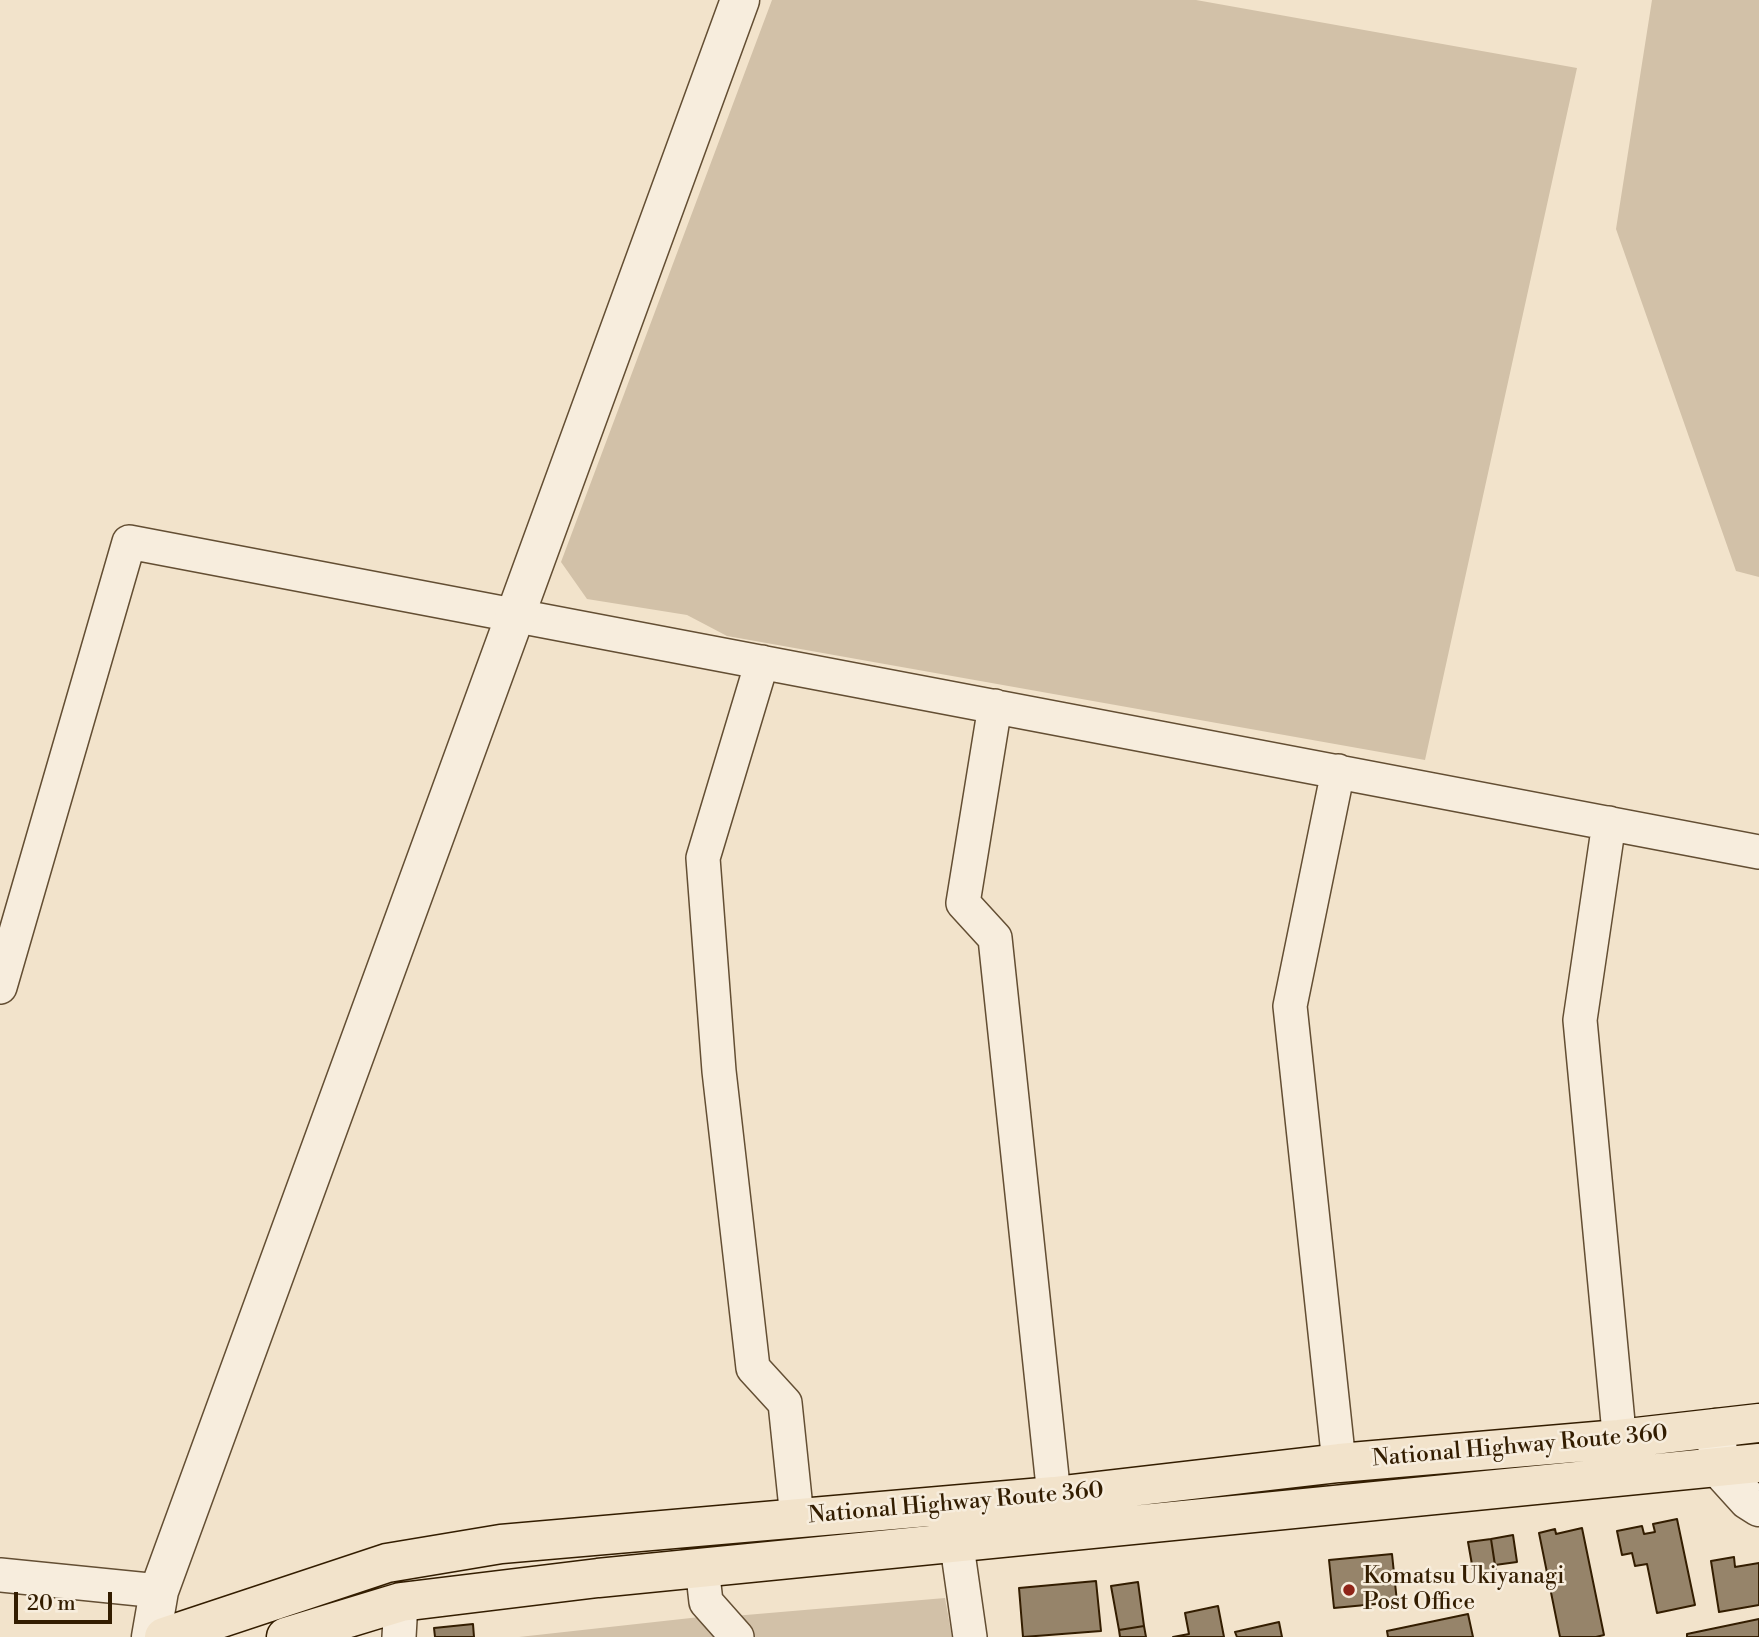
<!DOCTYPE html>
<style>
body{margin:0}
#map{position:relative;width:1759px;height:1637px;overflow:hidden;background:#f2e3cb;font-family:"Libre Bodoni",serif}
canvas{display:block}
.scale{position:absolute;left:14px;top:1592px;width:98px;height:32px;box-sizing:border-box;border:4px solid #331d00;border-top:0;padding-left:9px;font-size:21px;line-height:24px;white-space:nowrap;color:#331d00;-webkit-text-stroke:5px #f7eddd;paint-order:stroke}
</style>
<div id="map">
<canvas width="1759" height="1637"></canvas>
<div class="scale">20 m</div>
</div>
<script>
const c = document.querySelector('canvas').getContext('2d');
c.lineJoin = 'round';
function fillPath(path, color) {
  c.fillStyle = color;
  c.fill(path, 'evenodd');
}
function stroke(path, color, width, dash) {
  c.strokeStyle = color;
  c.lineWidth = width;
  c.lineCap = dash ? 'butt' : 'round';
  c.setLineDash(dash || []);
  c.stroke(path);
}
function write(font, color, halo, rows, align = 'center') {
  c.font = font + ' "Libre Bodoni",serif';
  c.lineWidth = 5;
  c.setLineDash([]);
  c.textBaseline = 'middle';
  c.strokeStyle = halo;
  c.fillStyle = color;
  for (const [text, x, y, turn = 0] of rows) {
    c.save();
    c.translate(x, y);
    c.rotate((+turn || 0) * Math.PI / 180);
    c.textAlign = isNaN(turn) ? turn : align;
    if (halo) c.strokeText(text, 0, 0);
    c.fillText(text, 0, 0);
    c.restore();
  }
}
const green = new Path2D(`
 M 772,0 L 1196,0 L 1577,68 L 1425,760 L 727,636 L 687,615 L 587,599 L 561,562 Z
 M 1652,0 L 1759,0 L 1759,577 L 1736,571 L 1616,229 Z
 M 945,1598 L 952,1637 L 752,1637 L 734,1616 Z
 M 709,1616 L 727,1637 L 519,1637 Z`);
const building = new Path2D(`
 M 1677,1519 L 1695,1605 L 1657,1613 L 1647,1564 L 1635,1566 L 1632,1553 L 1622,1555 L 1617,1531 L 1642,1526 L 1644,1534 L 1655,1532 L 1653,1524 Z
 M 1582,1528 L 1604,1635 L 1596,1637 L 1560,1637 L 1539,1533 L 1555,1529 L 1556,1534 Z
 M 1513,1535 L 1517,1562 L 1495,1565 L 1491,1539 Z
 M 1491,1539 L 1496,1572 L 1474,1576 L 1468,1542 Z
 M 1392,1554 L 1397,1602 L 1334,1608 L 1329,1560 Z
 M 1734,1557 L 1735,1567 L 1759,1563 L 1759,1605 L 1719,1612 L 1711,1561 Z
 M 1096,1581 L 1101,1631 L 1023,1637 L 1019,1588 Z
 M 1138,1582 L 1144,1626 L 1119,1630 L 1111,1586 Z
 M 1218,1606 L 1224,1637 L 1173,1637 L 1189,1634 L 1185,1613 Z
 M 1468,1614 L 1473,1637 L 1388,1637 L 1387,1631 Z
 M 1759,1619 L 1759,1637 L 1687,1637 L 1687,1634 Z
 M 1279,1622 L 1282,1637 L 1237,1637 L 1235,1632 Z
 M 473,1624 L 474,1637 L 435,1637 L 434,1628 Z
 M 1144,1626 L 1146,1637 L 1120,1637 L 1119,1630 Z`);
const minor = new Path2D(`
 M 762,662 L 703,858 L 719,1071 L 753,1368 L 785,1403 L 797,1518
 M 995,706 L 963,903 L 995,938 L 1054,1496
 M 1338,771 L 1290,1006 L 1339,1463
 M 1609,823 L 1580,1020 L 1622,1465
 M 0,987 L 129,542 L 1759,852
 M 953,1518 L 970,1637
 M 702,1567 L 706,1602 L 737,1637
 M 0,1575 L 159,1591
 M 399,1637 L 401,1602`);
const tertiary = new Path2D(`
 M 1716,1428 L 1719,1468 L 1748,1500 L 1759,1507
 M 151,1637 L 159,1591 L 740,0`);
const trunk = new Path2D(`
 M 164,1637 L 387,1563 L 501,1544 L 1054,1496 L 1339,1463 L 1619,1439 L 1759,1423
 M 286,1637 L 401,1602 L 598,1578 L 1759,1463`);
const markers = [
 [1349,1590,7,"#8f2418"]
];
const streetNames = [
 ["National Highway Route 360",1520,1447,-5],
 ["National Highway Route 360",956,1504,-5]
];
const poiNames = [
 ["Komatsu Ukiyanagi",1363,1577],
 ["Post Office",1363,1603]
];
fillPath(green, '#d2c1a8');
fillPath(building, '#96846a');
stroke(building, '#331d00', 2);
stroke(minor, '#634e33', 36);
stroke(tertiary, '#634e33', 41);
stroke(trunk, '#331d00', 41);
stroke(minor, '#f7eddd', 33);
stroke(tertiary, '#f7eddd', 38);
stroke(trunk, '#f2e3cb', 38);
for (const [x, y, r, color] of markers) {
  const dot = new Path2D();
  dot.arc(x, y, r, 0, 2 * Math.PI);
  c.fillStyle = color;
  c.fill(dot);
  stroke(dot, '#f7eddd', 2.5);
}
write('23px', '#331d00', '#f7eddd', streetNames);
write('23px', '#331d00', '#f7eddd', poiNames, 'left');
</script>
